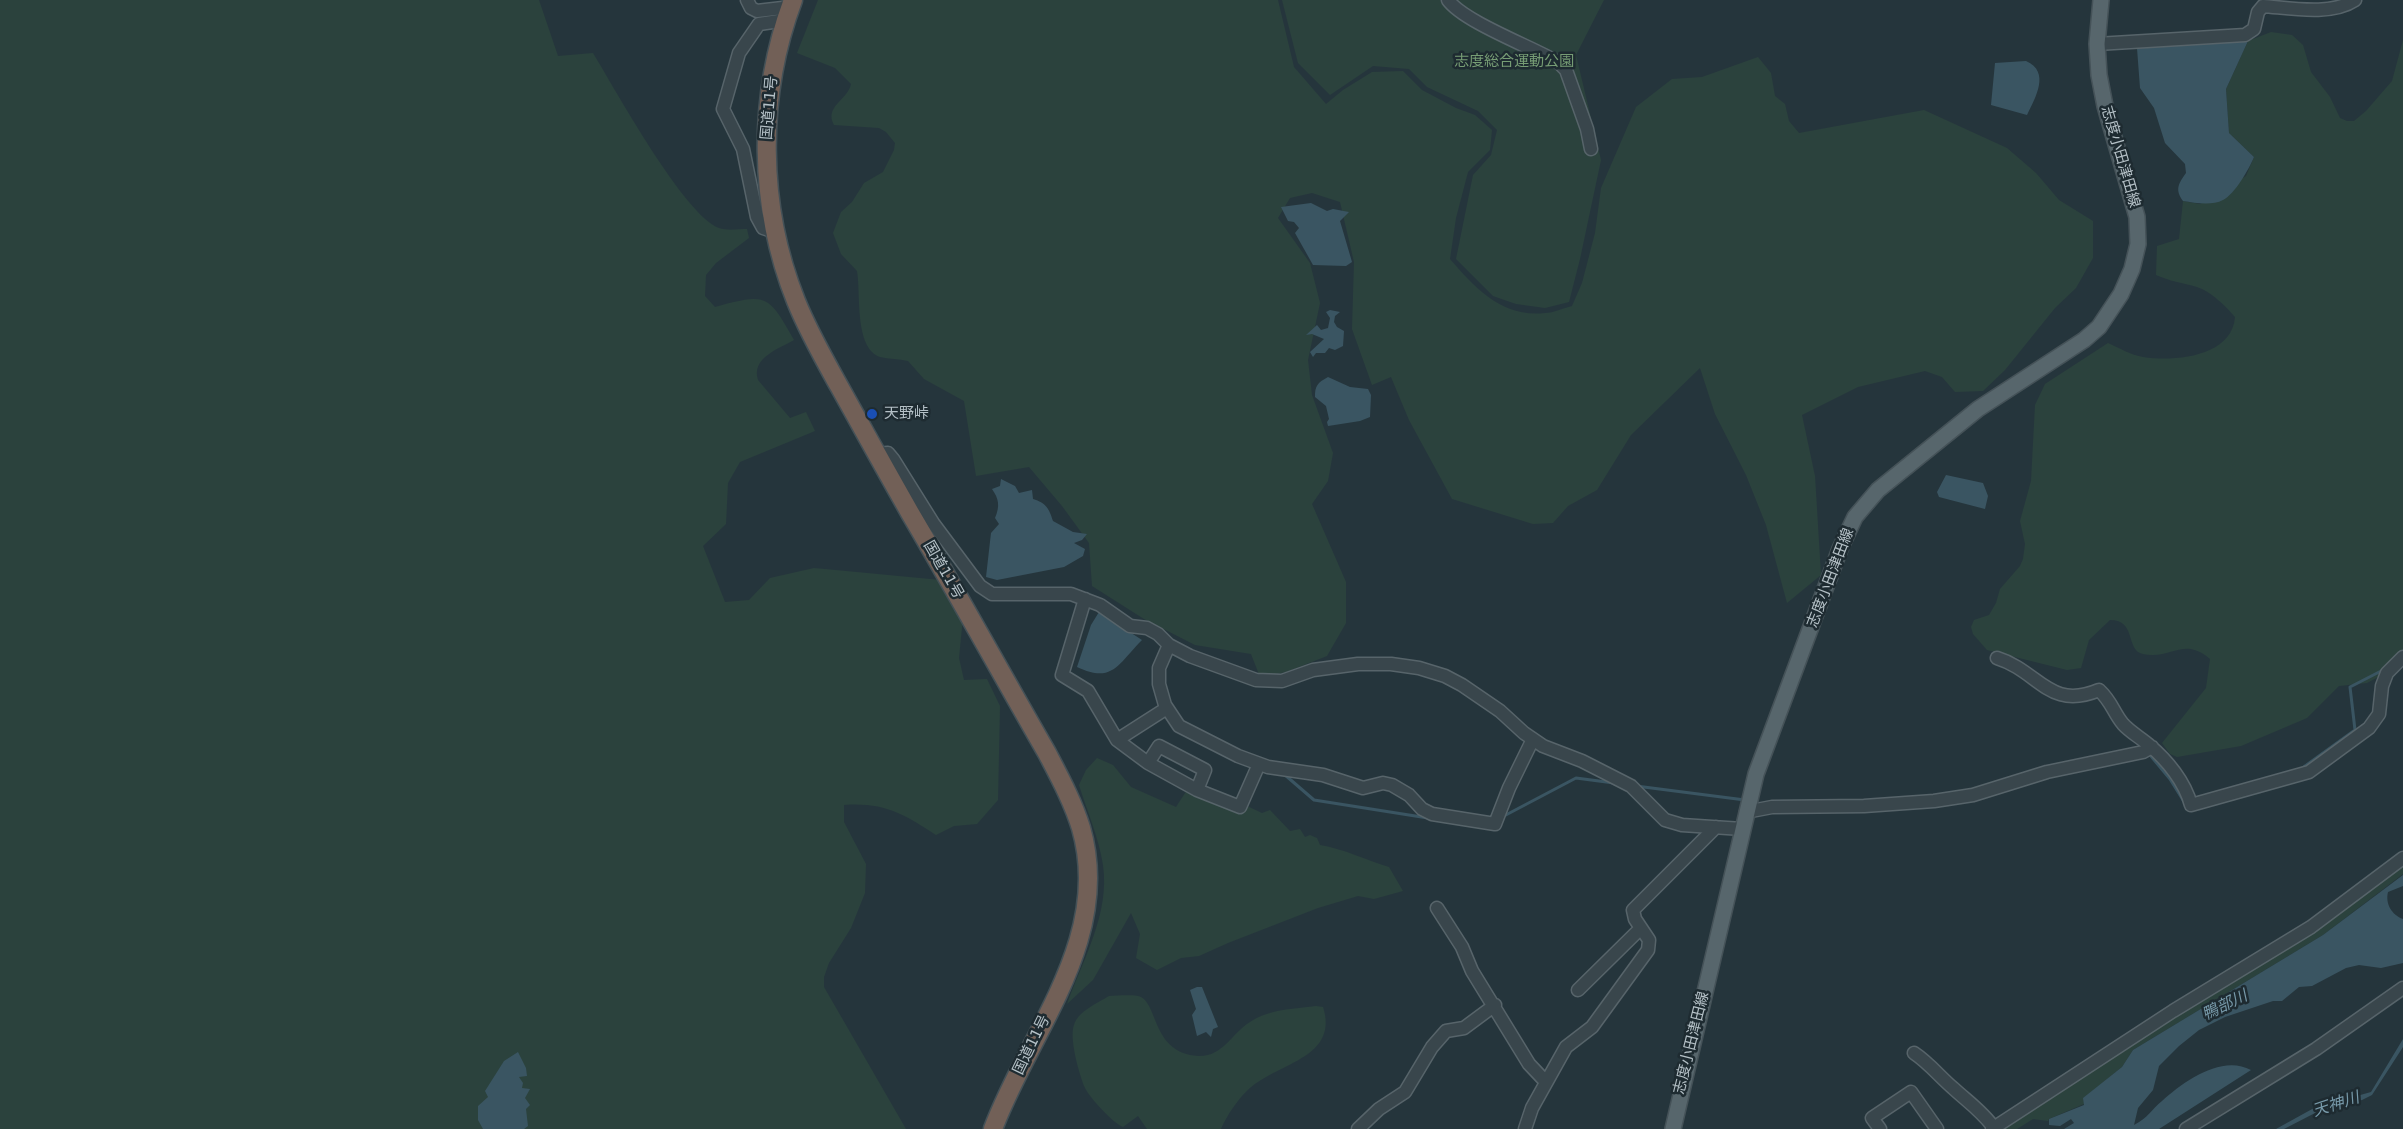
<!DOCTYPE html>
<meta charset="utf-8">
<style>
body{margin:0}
canvas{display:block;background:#25353c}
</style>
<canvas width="2403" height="1129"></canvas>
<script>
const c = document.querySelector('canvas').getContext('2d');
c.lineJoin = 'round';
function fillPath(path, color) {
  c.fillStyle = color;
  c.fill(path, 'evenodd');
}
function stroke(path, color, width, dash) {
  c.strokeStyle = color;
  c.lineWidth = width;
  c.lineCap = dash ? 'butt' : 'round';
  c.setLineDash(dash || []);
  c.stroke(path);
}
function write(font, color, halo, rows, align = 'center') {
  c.font = font + ' "DejaVu Sans","Noto Sans JP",sans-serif';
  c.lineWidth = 5;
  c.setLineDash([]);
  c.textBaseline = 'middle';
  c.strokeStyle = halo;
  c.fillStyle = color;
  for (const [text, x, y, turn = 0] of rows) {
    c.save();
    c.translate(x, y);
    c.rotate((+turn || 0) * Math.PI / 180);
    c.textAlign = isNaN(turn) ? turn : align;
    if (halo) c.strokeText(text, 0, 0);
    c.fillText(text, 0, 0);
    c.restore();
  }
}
const green = new Path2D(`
 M 0,0 L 539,0 L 558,56 L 593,53 C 615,89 684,215 719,228 C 727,231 739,229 747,229 L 749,238 L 716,263 L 706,275 L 705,296 L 715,307 C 767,293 768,294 794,340 C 778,349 751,358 758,380 L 790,418 L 806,412 L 815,431 L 740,462 L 728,483 L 726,524 L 703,546 L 725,602 L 749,600 L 770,578 L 814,568 L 941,580 L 963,617 L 959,658 L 964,680 L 987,679 L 1000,706 L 998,800 L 977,824 L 954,826 L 936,835 C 904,814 884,802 844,805 L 844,822 L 866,864 L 865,893 L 851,928 L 829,963 L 824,977 L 824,987 L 906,1129 L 0,1129 Z
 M 818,0 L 1278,0 L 1294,67 L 1326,104 L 1343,90 L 1372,72 L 1403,71 L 1422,90 L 1456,108 L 1475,115 L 1492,130 L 1490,150 L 1468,172 L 1456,218 L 1450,259 C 1475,288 1502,318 1545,313 C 1554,313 1563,308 1572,306 L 1582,283 L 1595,233 L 1601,188 L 1636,107 L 1672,79 L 1702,77 L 1758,57 L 1771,73 L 1775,96 L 1785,104 L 1789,121 L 1799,133 L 1924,110 L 2007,148 L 2036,173 L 2059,200 L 2093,221 L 2093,258 L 2076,288 L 2055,308 L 2005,370 L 1983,391 L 1955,392 L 1942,377 L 1925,371 L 1858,387 L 1802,415 L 1815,476 L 1821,575 L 1787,603 L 1766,525 L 1746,475 L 1715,414 L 1700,368 L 1631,435 L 1597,490 L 1568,506 L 1553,523 L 1533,524 L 1452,499 L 1409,420 L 1391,377 L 1372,385 L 1352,329 L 1354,262 L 1340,202 L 1312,193 L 1290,198 L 1278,218 L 1310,263 L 1320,303 L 1308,360 L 1312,395 L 1333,453 L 1328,481 L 1312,504 L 1346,582 L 1346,623 L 1327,656 L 1286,672 L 1260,677 L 1251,654 L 1195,645 L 1144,619 L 1092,586 L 1089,543 L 1062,506 L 1029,467 L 976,476 L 964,401 L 924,379 L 908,361 C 899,359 889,359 880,357 C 854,348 861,293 857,271 L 841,254 L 833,233 L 841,212 L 852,202 L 864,183 L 883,172 L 894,150 L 895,143 L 886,132 L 879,128 L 834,125 C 824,106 848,100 851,84 L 835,68 L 797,53 Z
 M 1282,0 L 1604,0 L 1576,55 L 1601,160 L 1580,259 L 1569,302 L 1545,308 L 1516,304 L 1493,296 L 1456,259 L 1473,175 L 1491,155 L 1497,130 L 1478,111 L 1427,87 L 1409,69 L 1373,66 L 1330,95 L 1298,63 Z
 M 2271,32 L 2292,35 L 2303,45 L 2311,72 L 2330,97 L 2340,118 L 2347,121 L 2354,121 L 2366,111 L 2392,81 L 2403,40 L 2403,655 L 2380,676 L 2367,683 L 2339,686 L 2307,718 L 2241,746 L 2177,757 L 2170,754 L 2162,743 L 2206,688 L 2210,659 C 2183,636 2172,660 2143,654 C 2125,650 2137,620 2110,620 L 2089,640 L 2081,668 L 2067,670 L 1987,650 L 1973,634 L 1971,627 L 1974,620 L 1989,615 L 1996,603 L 2000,589 L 2020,566 L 2023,559 L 2025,544 L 2020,521 L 2031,481 L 2035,405 L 2045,384 L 2108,343 C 2119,348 2131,355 2143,357 C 2174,362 2232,357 2235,317 C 2226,306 2210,291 2197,287 C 2183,283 2169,281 2156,275 L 2157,246 L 2179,239 L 2183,201 L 2200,204 L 2246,176 L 2254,157 L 2229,133 L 2226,89 L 2248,41 Z
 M 1097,758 L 1113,765 L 1131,787 L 1176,807 L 1187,790 L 1239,813 L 1247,806 L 1262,813 L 1270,810 L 1290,831 L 1300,829 L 1305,837 L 1310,835 L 1317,838 L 1320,845 C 1344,849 1366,860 1389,867 L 1403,891 L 1374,899 L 1358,896 L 1318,908 L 1228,943 L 1199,956 L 1181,958 L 1157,970 L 1136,958 L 1140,934 L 1131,913 L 1093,980 L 1067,1004 C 1083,959 1110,914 1103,865 C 1099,838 1087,811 1079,785 L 1086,770 Z
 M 2403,861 L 2403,874 L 2323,935 L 2133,1050 L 2122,1067 L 2084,1098 L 2084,1104 L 2049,1119 L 2048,1121 L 2033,1119 L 2017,1129 L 1998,1129 Z
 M 1109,996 C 1118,996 1133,994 1141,997 C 1158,1006 1153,1053 1198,1056 C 1223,1057 1231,1034 1250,1022 C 1269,1009 1294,1009 1316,1006 L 1323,1007 C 1338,1054 1287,1062 1258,1082 C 1243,1091 1228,1113 1221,1129 L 1147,1129 L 1138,1116 L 1123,1127 C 1113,1123 1090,1098 1085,1088 C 1079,1074 1069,1038 1074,1025 C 1078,1011 1098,1003 1109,996 Z`);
const water = new Path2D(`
 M 2248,41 L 2226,89 L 2229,133 L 2254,157 C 2249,169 2235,194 2223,200 C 2212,206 2195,203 2183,201 C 2175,190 2178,184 2186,173 L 2185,164 L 2165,143 L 2154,108 L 2140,88 L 2137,48 Z
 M 2026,61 C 2051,72 2035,98 2027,115 L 1991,105 L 1995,63 Z
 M 1311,203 L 1327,211 L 1333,209 L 1349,212 L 1340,221 L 1352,262 L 1346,266 L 1313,265 L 1295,233 L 1299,228 L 1294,222 L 1288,221 L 1281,207 Z
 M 1330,310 L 1340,312 L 1335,316 L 1334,322 L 1337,327 L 1344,331 L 1343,346 L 1335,350 L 1329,348 L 1325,353 L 1316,353 L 1313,357 L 1310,352 L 1324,339 L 1312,334 L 1306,335 L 1317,325 L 1321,330 L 1328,328 L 1330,318 L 1326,312 Z
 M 1328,377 L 1350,387 L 1368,389 L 1371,395 L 1370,417 L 1360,421 L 1328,426 L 1327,422 L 1329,419 L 1326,406 L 1315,397 C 1315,386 1317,383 1328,377 Z
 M 1946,475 L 1983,483 L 1988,496 L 1985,509 L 1939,497 L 1937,492 Z
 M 1001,479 L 1015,486 L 1019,493 L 1032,490 L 1033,499 C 1046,503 1049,508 1053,521 L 1073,532 L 1087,534 L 1082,540 L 1074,543 L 1085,549 L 1083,556 L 1064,567 L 997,580 L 986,577 L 991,533 L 999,524 L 995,518 C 1000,506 999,499 992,489 L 1000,486 Z
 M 1099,612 L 1142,640 C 1118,664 1113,684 1077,667 L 1091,625 Z
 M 2403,875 L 2403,886 L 2388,892 C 2385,904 2392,915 2403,919 L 2403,963 L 2381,968 L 2359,965 L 2346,968 L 2312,986 L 2299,987 L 2282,1001 L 2273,1001 L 2225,1017 L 2199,1030 L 2179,1046 L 2159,1066 L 2153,1090 L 2138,1108 L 2134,1125 C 2148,1118 2151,1110 2162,1101 C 2184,1081 2222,1054 2251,1070 L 2159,1129 L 2064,1129 L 2074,1123 L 2071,1119 L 2060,1126 L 2049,1125 L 2049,1119 L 2084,1105 L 2083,1098 L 2122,1067 L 2133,1050 L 2323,935 Z
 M 1197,987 L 1202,987 L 1218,1027 L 1213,1029 L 1211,1037 L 1206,1032 L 1197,1036 L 1192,1015 L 1196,1009 L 1190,990 Z
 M 2403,1039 L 2403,1047 L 2372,1095 L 2362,1100 L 2315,1113 L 2284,1129 L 2276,1129 L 2314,1108 L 2371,1092 Z
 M 518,1052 L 526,1068 L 527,1076 L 519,1077 L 523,1083 L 522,1088 L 530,1089 L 525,1098 L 530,1105 L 526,1109 L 528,1126 L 524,1129 L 483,1129 L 478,1120 L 478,1106 L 488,1097 L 485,1091 L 504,1061 Z`);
const stream = new Path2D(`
 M 2150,755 L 2170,779 L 2183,800
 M 2301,769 L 2355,730 L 2350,687 L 2385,669
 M 1285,775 L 1314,800 L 1428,818
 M 1636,786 L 1745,800
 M 1502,817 L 1576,778 L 1614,783`);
const minor = new Path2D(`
 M 747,0 L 751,8 L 757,11 L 791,7
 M 1448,0 C 1464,22 1532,47 1559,63 L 1566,70 L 1587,129 L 1591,149
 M 2097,44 L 2245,35 L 2254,29 L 2258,12 L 2263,6 C 2290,8 2331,16 2355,0
 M 775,232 L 763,228 L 757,217 L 743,149 L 723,109 L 739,53 L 759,24 L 786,20
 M 876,454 L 888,453 L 893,459 L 933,523 L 980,586 L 992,594 L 1071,594 L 1100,605 L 1130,626 L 1147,628 L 1158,634 L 1169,645 L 1190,656 L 1256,680 L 1282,681 L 1313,670 L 1358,664 L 1391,664 L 1419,668 L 1445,676 L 1462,685 L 1500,711 L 1524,733 L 1543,746 L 1582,761 L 1631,786 L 1665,820 L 1682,825 L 1742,829
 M 1085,599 L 1062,675 L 1088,691 L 1117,740 L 1148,763 L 1197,790 L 1240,807 L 1259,764
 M 1169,645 L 1159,668 L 1159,684 L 1165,705 L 1179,726 L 1238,756 L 1268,767 L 1323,775 L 1363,788 L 1383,783 L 1392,785 L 1409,795 L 1422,809 L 1432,814 L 1495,824 L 1509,788 L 1533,739
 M 1997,658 C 2039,671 2049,711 2099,690 C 2112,702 2113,712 2123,724 C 2130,732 2141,738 2149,745 C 2167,760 2185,782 2191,805 L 2309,772 L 2369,728 L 2379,714 L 2382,686 L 2387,673 L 2403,657
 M 1117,740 L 1167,708
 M 1148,763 L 1159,746 L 1205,770 L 1197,790
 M 1746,812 L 1772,807 L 1864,806 L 1934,801 L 1973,795 L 2047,772 L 2143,752 L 2152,747
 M 1437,908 L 1462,947 L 1472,971 L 1529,1064 L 1546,1082
 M 1578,990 L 1641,928
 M 1914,1053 C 1929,1063 1939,1076 1953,1088 C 1967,1101 1983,1112 1994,1128
 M 1358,1129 L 1379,1109 L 1405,1092 L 1432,1047 L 1446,1031 L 1464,1028 L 1495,1005
 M 1525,1129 L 1532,1108 L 1566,1047 L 1592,1027 L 1648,950 L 1649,940 L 1635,919 L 1633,910 L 1716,827
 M 1880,1129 L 1872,1118 L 1911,1092 L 1937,1129
 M 1992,1129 L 2173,1011 L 2311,927 L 2403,858
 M 2186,1129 L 2316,1049 L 2403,988`);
const major = new Path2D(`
 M 1673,1129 L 1756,774 L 1840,549 L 1855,517 L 1878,490 L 1978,409 L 2084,340 L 2099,327 L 2121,294 L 2132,269 L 2138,244 L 2137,217 L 2105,106 L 2099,75 L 2097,44 L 2101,0`);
const highway = new Path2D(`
 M 793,0 C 757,96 758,206 796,301 C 808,331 824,359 839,386 C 863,429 886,471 910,513 C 957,593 1001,673 1047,753 C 1060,778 1073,802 1081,828 C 1113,939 1029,1032 993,1129`);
const markers = [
 [872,414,6,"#1a4fb4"]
];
const parkNames = [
 ["志度総合運動公園",1514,62]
];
const streetNames = [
 ["国道11号",770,108,-85],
 ["志度小田津田線",2120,157,74],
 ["国道11号",943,570,60],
 ["志度小田津田線",1831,578,-69],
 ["志度小田津田線",1692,1043,-76],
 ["国道11号",1032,1045,-64]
];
const poiNames = [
 ["天野峠",884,414]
];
const waterNames = [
 ["鴨部川",2225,1006,-26],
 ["天神川",2336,1105,-18]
];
fillPath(green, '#2b423d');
fillPath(water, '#3a5562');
stroke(stream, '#3a5562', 3);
stroke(minor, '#57646a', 15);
stroke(major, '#455258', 18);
stroke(highway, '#445157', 21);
stroke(minor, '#39464c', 12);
stroke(major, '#57666c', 15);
stroke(highway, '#726057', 18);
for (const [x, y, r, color] of markers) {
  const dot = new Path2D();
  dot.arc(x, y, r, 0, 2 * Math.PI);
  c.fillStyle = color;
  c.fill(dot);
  stroke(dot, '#1e2b31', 2);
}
write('15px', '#769c74', '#1e2b31', parkNames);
write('15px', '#b5c1c7', '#1e2b31', streetNames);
write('15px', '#b5c1c7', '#1e2b31', poiNames, 'left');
write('italic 16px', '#7799a9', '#1e2b31', waterNames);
</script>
